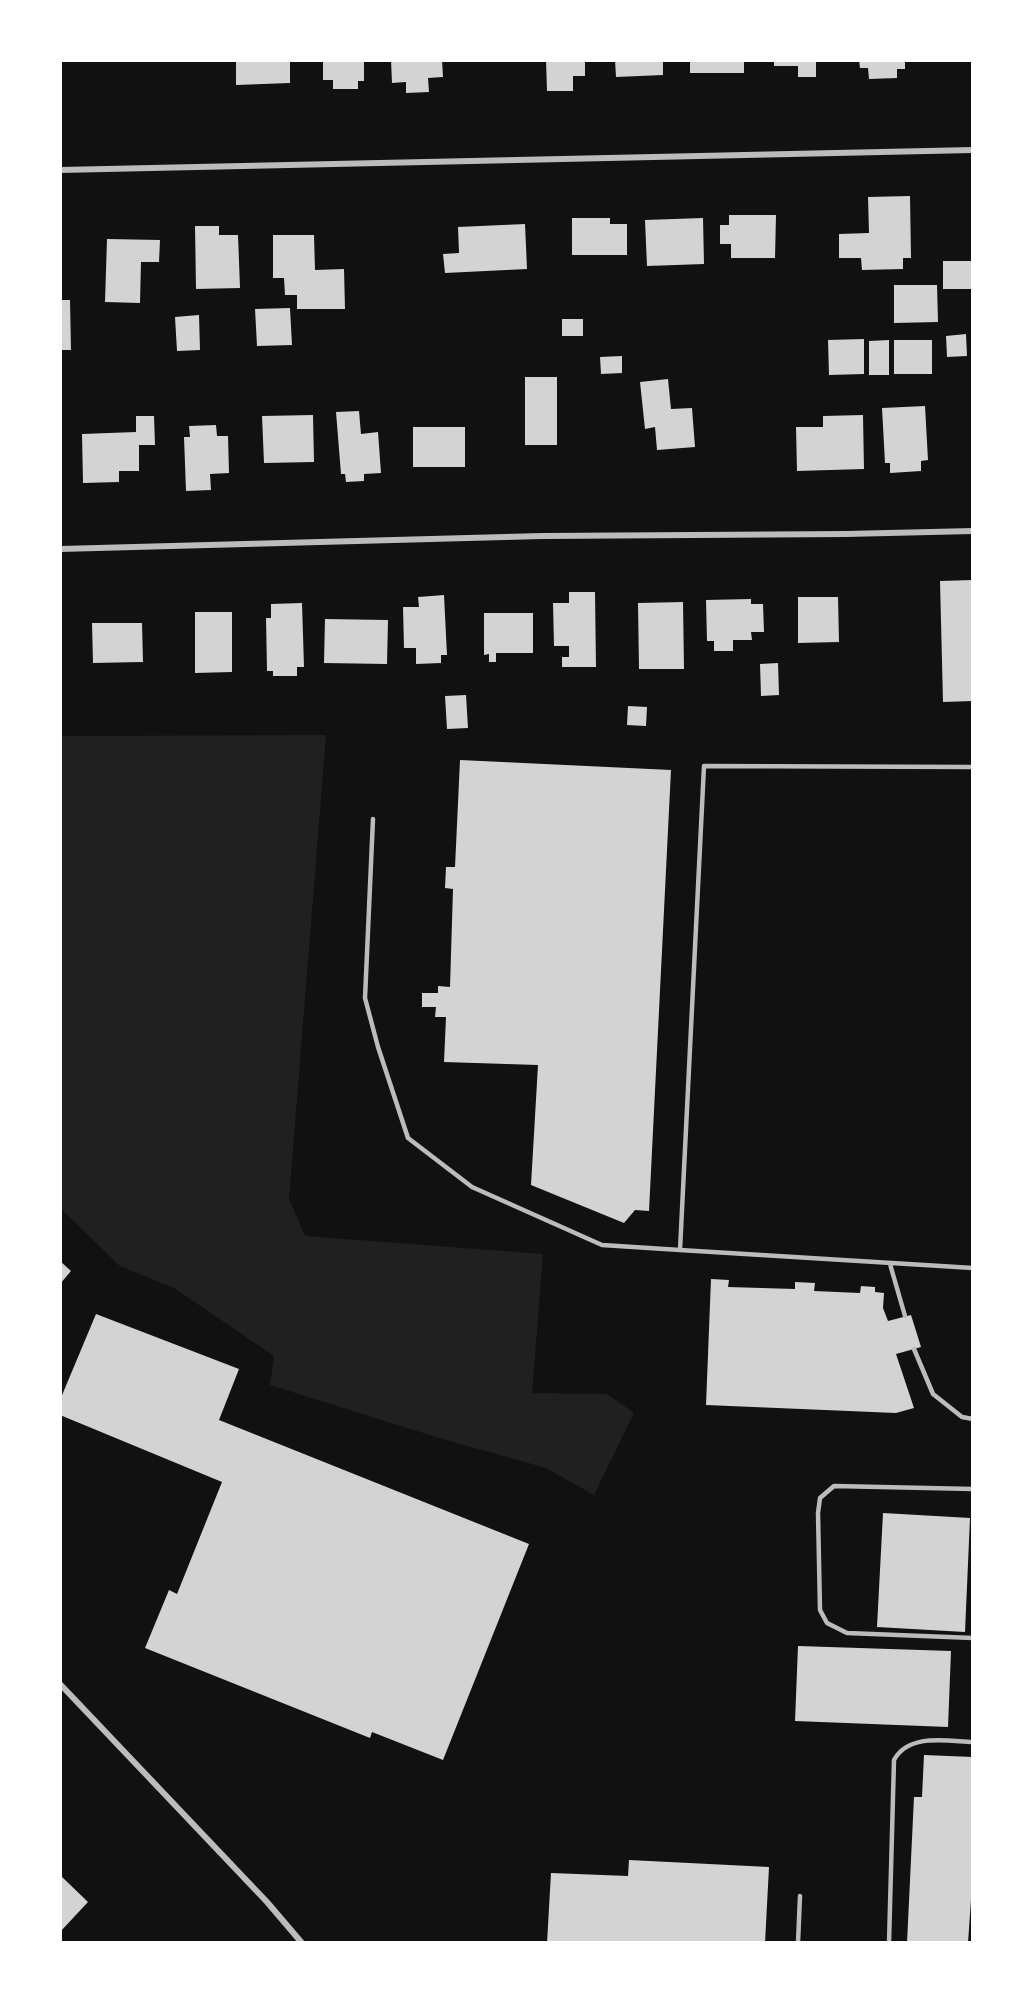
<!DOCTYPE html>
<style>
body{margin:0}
#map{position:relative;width:1033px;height:2003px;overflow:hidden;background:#111;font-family:Merriweather,serif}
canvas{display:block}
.frame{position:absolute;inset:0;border:62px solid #fff;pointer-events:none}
</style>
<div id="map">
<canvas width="1033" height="2003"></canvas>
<div class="frame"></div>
</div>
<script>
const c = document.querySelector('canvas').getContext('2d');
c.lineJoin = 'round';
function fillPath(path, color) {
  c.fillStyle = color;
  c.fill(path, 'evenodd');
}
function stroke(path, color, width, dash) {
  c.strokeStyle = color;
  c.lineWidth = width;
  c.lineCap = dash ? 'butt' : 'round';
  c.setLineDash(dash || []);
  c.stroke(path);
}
const green = new Path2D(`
 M 326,735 L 289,1199 L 305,1236 L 543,1254 L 532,1393 L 607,1394 L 634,1413 L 594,1495 L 546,1468 L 436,1437 L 270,1385 L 274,1356 L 174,1288 L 120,1266 L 60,1208 L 60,736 Z`);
const building = new Path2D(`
 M 236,60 L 290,60 L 290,83 L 236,85 Z
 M 323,60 L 364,60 L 364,81 L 358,81 L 358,89 L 333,89 L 333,80 L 323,80 Z
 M 391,60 L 442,60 L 443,77 L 428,78 L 429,92 L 406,93 L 406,82 L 392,83 Z
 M 546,60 L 585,60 L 585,76 L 573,76 L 573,91 L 547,91 Z
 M 615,60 L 663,60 L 663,75 L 616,77 Z
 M 690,60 L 744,60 L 744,73 L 690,73 Z
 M 774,60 L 816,60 L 816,77 L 798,77 L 798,66 L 774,66 Z
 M 859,60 L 905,60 L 905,69 L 897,69 L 897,78 L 869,79 L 868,68 L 860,68 Z
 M 910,196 L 911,258 L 903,258 L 903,269 L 862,270 L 861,258 L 839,258 L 839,234 L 869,233 L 868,197 Z
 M 729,215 L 776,215 L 775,258 L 731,258 L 731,244 L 720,244 L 720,225 L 729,225 Z
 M 572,218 L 610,218 L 610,224 L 627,224 L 627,255 L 572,255 Z
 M 703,218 L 704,264 L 647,266 L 645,220 Z
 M 525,224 L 527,269 L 445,273 L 443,254 L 459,253 L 458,227 Z
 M 195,226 L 219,226 L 219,235 L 238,235 L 240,288 L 196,289 Z
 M 273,235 L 314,235 L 315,270 L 344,269 L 345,309 L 297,309 L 297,295 L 285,295 L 284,278 L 273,278 Z
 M 107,239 L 160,240 L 159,262 L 141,262 L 140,303 L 105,302 Z
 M 943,261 L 973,261 L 973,289 L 943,289 Z
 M 894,285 L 937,285 L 938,322 L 894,323 Z
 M 60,300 L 70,300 L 71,350 L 60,350 Z
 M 290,308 L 292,345 L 257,346 L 255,309 Z
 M 199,315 L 200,350 L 177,351 L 175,317 Z
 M 562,319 L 583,319 L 583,336 L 562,336 Z
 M 966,334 L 967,356 L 947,357 L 946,336 Z
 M 864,339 L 864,374 L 829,375 L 828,340 Z
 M 889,340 L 889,375 L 869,375 L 869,341 Z
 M 894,340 L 932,340 L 932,374 L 894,374 Z
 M 622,356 L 622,373 L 601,374 L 600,357 Z
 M 525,377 L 557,377 L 557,445 L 525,445 Z
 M 668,379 L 671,409 L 692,408 L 695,447 L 657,450 L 655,427 L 645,429 L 640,382 Z
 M 925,406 L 928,460 L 921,461 L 921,471 L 890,473 L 890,463 L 885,463 L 882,408 Z
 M 359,411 L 361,434 L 378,432 L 381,473 L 364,474 L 364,481 L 346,482 L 345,474 L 341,474 L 336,412 Z
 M 313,415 L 314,462 L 264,463 L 262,416 Z
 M 863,415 L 864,469 L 797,471 L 796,427 L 823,427 L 823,416 Z
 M 136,416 L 154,416 L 155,445 L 139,445 L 139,471 L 119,471 L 119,482 L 83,483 L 82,434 L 136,432 Z
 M 216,425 L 217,436 L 228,436 L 229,473 L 210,474 L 211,490 L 186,491 L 184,437 L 190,437 L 189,426 Z
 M 413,427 L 465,427 L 465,467 L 413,467 Z
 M 973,580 L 973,701 L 943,702 L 940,581 Z
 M 569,592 L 595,592 L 596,667 L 562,667 L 562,657 L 569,657 L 569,646 L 554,646 L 553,603 L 569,603 Z
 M 444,595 L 447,655 L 441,655 L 441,663 L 416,664 L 416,648 L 404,648 L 403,607 L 419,607 L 418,597 Z
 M 798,597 L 838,597 L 839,642 L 798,643 Z
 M 751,599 L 751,604 L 763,604 L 764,632 L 751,632 L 752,640 L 733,640 L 733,651 L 714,651 L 714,641 L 707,641 L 706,600 Z
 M 683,602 L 684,669 L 639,669 L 638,603 Z
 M 302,603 L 304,667 L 297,667 L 297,676 L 273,676 L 273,671 L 267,671 L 266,618 L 271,618 L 271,604 Z
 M 195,612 L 232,612 L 232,672 L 195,673 Z
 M 484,613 L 533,613 L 533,653 L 496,653 L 496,662 L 489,662 L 489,654 L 484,655 Z
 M 325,619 L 388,620 L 387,664 L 324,663 Z
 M 92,623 L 142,623 L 143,662 L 93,663 Z
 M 778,663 L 779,695 L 761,696 L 760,664 Z
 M 466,695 L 468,728 L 447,729 L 445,696 Z
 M 628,706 L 647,707 L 646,726 L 627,725 Z
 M 460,760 L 671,770 L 649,1211 L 635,1210 L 624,1223 L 531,1185 L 538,1065 L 444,1062 L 446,1017 L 435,1017 L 436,1007 L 422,1007 L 422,993 L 438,993 L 438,986 L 450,987 L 453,889 L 445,888 L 446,867 L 455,867 Z
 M 60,1261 L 71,1271 L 60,1284 Z
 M 711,1279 L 729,1280 L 728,1287 L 795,1289 L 795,1282 L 815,1283 L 814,1291 L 860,1293 L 861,1286 L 875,1287 L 875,1292 L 884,1293 L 883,1308 L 888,1321 L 911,1315 L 921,1347 L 896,1354 L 914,1408 L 896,1413 L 706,1405 Z
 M 96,1314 L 239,1369 L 219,1420 L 529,1544 L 443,1760 L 372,1732 L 370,1738 L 145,1648 L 169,1590 L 177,1594 L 222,1482 L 60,1415 L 60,1400 Z
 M 883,1513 L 970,1518 L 965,1632 L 877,1627 Z
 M 798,1646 L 951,1651 L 948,1727 L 795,1721 Z
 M 924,1755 L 973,1757 L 973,1871 L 968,1943 L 907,1943 L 914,1797 L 922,1797 Z
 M 629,1860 L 769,1867 L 765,1943 L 547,1943 L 551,1873 L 628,1876 Z
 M 60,1875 L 88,1902 L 60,1932 Z`);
const service = new Path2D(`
 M 973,767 L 704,766 L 680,1250 L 973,1268
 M 373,819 L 365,998 L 378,1047 L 408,1138 L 472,1187 L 602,1245 L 680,1250
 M 890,1264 L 905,1316
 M 914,1349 L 933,1394 L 962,1417 L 973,1419
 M 973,1489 L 834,1486 L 820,1498 L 818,1513 L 820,1610 L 827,1623 L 847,1633 L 973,1638
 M 798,1943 L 800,1896
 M 889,1943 L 894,1760 C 909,1733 946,1741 973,1742`);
const minor = new Path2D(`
 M 60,170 L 973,150
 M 60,549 L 542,536 L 846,534 L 973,531
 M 60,1684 L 267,1902 L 302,1943`);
fillPath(green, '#202020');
fillPath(building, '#d3d3d3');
stroke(service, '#bcbcbc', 4.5);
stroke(minor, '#bcbcbc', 6);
</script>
